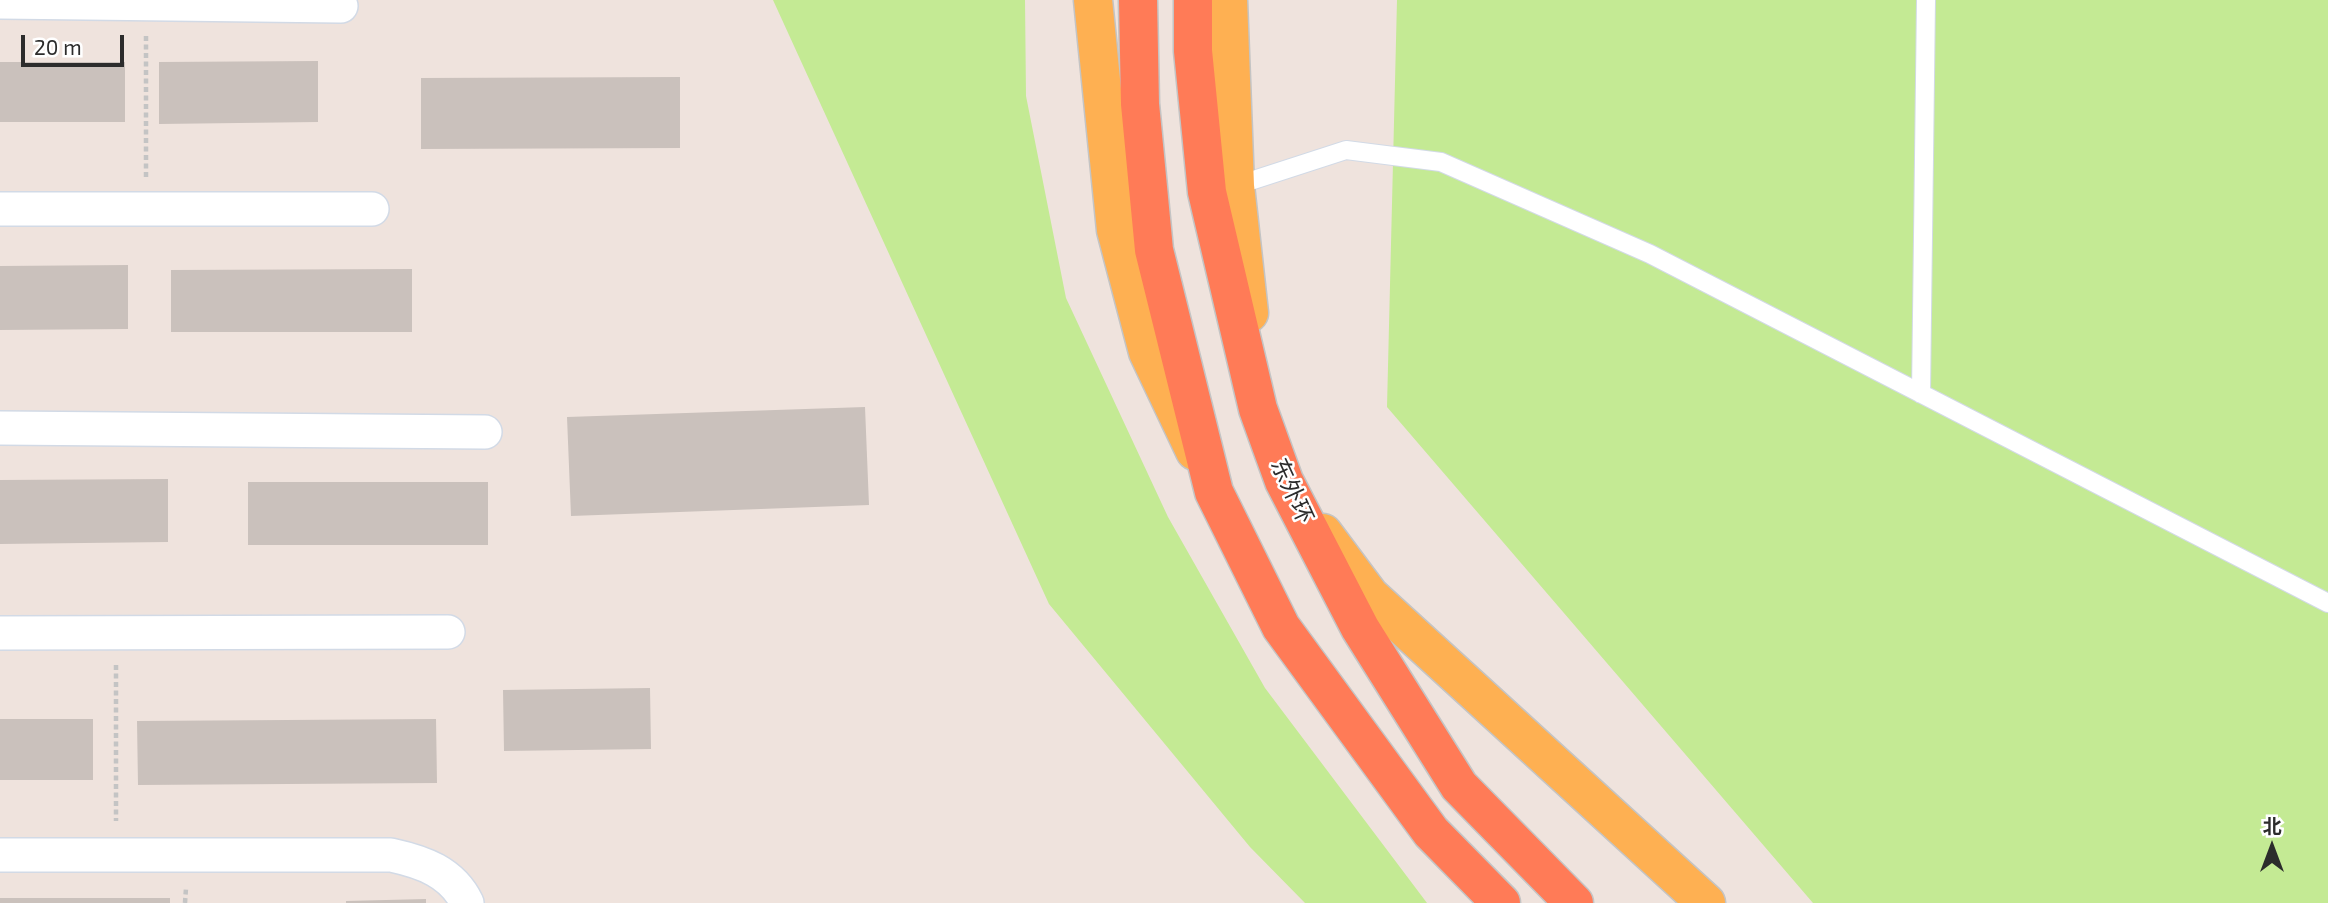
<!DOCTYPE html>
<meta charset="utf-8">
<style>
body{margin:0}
#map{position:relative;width:2328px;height:903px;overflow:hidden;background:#efe3dd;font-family:"Exo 2","Noto Sans SC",sans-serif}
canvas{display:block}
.north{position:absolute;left:2237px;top:812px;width:70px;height:70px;-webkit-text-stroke:5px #fff;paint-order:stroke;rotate:0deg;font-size:19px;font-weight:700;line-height:28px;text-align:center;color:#2c2c2c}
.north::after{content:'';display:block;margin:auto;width:24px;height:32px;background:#2c2c2c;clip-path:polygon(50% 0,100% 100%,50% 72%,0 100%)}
.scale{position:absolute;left:21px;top:35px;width:103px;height:32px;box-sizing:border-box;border:4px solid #2c2c2c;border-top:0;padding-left:9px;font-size:21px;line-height:24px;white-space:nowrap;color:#2c2c2c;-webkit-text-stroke:5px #fff;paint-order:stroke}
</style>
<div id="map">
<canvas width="2328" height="903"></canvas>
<div class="north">北</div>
<div class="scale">20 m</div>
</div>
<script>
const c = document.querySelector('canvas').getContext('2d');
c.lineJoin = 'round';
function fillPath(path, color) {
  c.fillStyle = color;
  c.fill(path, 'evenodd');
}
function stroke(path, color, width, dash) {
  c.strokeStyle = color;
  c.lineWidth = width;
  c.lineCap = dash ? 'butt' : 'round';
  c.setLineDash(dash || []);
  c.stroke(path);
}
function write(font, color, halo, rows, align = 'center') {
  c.font = font + ' "Exo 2","Noto Sans SC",sans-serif';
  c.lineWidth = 5;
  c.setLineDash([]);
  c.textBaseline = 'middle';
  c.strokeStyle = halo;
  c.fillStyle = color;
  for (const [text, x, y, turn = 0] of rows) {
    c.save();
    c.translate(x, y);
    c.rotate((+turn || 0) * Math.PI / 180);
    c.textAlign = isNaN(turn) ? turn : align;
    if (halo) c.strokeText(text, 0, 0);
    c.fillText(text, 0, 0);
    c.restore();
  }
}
const green = new Path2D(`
 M 773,0 L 1025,0 L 1026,96 L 1066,298 L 1168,517 L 1265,688 L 1427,903 L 1305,903 L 1250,847 L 1049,604 Z
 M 1397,0 L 2328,0 L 2328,903 L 1813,903 L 1387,407 Z`);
const building = new Path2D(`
 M 318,61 L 318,122 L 159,124 L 159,62 Z
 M 0,62 L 125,62 L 125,122 L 0,122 Z
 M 680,77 L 680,148 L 421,149 L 421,78 Z
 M 128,265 L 128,329 L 0,330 L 0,266 Z
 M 412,269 L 412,332 L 171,332 L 171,270 Z
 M 865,407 L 869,505 L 571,516 L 567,417 Z
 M 168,479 L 168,542 L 0,544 L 0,480 Z
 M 248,482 L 488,482 L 488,545 L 248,545 Z
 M 650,688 L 651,749 L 504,751 L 503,690 Z
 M 0,719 L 93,719 L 93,780 L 0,780 Z
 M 436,719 L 437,783 L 138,785 L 137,721 Z
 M 0,898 L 170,898 L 170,903 L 0,903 Z
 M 426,899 L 426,903 L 346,903 L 346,901 Z`);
const path = new Path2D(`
 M 146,36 L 146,177
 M 116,665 L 116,821
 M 185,903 L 186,888`);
const lane = new Path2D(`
 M 1235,186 L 1346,150 L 1441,162 L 1650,254 L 2328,603
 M 1921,394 L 1926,0`);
const street = new Path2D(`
 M 0,2 L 341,6
 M 0,209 L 372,209
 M 0,428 L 485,432
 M 0,633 L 448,632
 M 0,855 L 391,855 C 423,862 452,872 467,903`);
const primary = new Path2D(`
 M 1093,0 L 1116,230 L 1148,352 L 1195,451
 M 1228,0 L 1235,186 L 1249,313
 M 1323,533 L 1370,596 L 1706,903`);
const highway = new Path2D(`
 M 1138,0 L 1140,104 L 1154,250 L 1214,492 L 1281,627 L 1431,832 L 1501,903
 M 1193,0 L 1193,51 L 1207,192 L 1258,409 L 1284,481 L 1360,628 L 1459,786 L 1574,903`);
const streetNames = [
 ["东外环",1292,491,65]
];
fillPath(green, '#c4ea94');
fillPath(building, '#cac1bc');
stroke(lane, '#d2dae6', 20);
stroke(street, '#d2dae6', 36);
stroke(primary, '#c4c4c4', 41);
stroke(highway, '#c4c4c4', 41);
stroke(path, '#c4c4c4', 4.5, [5, 3.5]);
stroke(lane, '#fff', 18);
stroke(street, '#fff', 33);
stroke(primary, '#feb052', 38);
stroke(highway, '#ff7b57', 38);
write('23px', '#2c2c2c', '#fff', streetNames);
</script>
